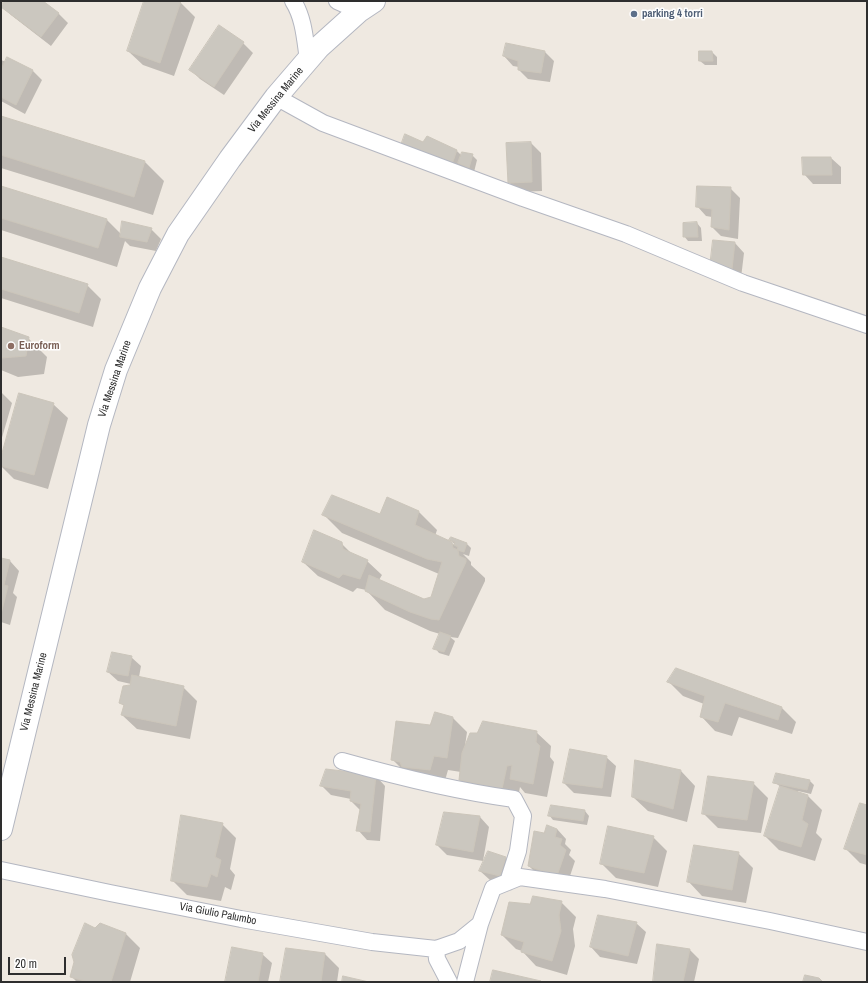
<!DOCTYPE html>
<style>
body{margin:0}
#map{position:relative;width:868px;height:983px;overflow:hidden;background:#efe9e1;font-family:"Archivo Narrow",sans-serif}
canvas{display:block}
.frame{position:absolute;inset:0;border:2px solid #2e2e2e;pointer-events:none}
.scale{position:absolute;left:8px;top:957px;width:58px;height:18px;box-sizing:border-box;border:2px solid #2e2e2e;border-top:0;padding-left:5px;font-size:12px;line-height:14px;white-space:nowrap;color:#2e2e2e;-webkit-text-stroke:3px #fff;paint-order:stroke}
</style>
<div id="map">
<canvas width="868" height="983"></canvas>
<div class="frame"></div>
<div class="scale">20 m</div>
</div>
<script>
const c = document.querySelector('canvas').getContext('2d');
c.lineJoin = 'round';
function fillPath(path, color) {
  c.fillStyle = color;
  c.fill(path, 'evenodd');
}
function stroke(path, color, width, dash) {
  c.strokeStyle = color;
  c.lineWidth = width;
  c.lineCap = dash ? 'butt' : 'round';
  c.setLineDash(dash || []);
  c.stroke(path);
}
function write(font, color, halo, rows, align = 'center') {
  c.font = font + ' "Archivo Narrow",sans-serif';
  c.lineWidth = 3;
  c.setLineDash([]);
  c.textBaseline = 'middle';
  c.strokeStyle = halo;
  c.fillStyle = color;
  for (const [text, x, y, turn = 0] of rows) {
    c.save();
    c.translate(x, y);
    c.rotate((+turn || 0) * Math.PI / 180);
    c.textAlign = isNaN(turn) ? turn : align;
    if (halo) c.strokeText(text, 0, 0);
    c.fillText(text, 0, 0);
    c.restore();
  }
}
const shadow = new Path2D(`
 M 5,1 L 42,1 L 59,14 L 68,23 L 51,46 L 11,15 L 2,6 Z
 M 145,1 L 176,1 L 180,2 L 195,17 L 174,76 L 143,65 L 128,51 Z
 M 219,27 L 243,43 L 253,53 L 224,95 L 200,79 L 190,69 Z
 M 545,52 L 554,61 L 550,82 L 528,79 L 519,70 L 519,67 L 513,66 L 504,56 Z
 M 712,52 L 717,57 L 717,65 L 705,65 L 700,61 Z
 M 8,58 L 33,71 L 42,80 L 25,114 L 1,101 L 1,60 L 6,62 Z
 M 1,117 L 145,162 L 164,181 L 153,215 L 1,168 Z
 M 531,143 L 541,153 L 542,191 L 518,192 L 509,182 Z
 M 424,144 L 456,150 L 462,156 L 472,155 L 477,160 L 474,172 L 460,176 Z
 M 831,158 L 841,167 L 841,184 L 813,184 L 804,174 Z
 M 1,187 L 107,220 L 121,234 L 151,229 L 161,239 L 156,251 L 130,246 L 125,241 L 117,267 L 1,230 Z
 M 730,188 L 740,198 L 738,239 L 721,236 L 712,227 L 712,217 L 706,216 L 697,206 Z
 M 697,223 L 701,228 L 702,241 L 688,241 L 684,236 Z
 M 735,243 L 744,253 L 741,278 L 721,276 Z
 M 1,258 L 87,285 L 101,299 L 93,327 L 1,298 Z
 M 1,328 L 28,338 L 47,357 L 44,374 L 18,377 L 1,370 Z
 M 1,392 L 12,403 L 1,441 Z
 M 53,404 L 68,418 L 48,489 L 14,479 L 1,466 L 1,460 Z
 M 418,511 L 437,530 L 435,536 L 455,545 L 451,540 L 467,544 L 471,548 L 469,556 L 463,554 L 471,562 L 471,565 L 485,578 L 485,581 L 458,638 L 450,637 L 455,641 L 449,656 L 439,653 L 435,648 L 440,634 L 430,631 L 385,610 L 366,590 L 357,588 L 353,592 L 318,576 L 303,562 L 341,543 L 352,554 L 367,561 L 382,575 L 379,580 L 424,600 L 432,598 L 439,574 L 342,533 L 323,514 L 381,516 Z
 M 1,559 L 10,561 L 19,571 L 13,593 L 17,597 L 10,625 L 1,622 Z
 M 131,657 L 141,666 L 139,677 L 183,687 L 197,701 L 190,739 L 137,729 L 122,715 L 125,707 L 121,702 L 131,684 L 118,681 L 108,672 Z
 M 669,682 L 782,708 L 796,722 L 792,734 L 739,717 L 732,736 L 715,731 L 701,716 L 704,704 L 683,696 Z
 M 435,713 L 453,718 L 467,732 L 465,746 L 478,734 L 536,732 L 551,746 L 550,757 L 554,762 L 547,797 L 525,793 L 520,787 L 517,803 L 474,794 L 460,780 L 461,772 L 448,770 L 444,784 L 407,774 L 393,760 L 431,726 Z
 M 606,757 L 616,766 L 611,797 L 574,793 L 564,783 Z
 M 681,771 L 695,786 L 687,822 L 648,811 L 633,797 Z
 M 376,776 L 385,786 L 380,841 L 367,840 L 358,830 L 361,811 L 351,801 L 351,799 L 331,795 L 321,785 Z
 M 809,780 L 814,785 L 811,794 L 798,791 L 798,793 L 808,796 L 822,810 L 816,833 L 822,839 L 815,861 L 779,850 L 765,836 L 781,787 L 774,782 Z
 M 753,783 L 768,798 L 761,833 L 718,828 L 703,813 Z
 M 867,806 L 867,865 L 860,863 L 846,849 Z
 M 585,811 L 589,816 L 587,825 L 553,820 L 549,815 Z
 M 480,817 L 489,827 L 483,861 L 447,855 L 437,845 Z
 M 222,824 L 236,838 L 230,869 L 235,875 L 231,890 L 225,887 L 221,901 L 187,895 L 173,881 Z
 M 557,829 L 566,839 L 565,844 L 571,850 L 569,855 L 575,861 L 567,885 L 538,875 L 529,866 L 545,834 Z
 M 653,837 L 667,851 L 658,887 L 616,878 L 602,864 Z
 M 738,853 L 753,868 L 746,903 L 702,896 L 688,881 Z
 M 505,858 L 515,868 L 510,885 L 490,880 L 480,871 Z
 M 561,902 L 576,917 L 573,929 L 575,946 L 567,975 L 536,966 L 522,951 L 516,949 L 502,935 L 531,905 Z
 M 636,923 L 646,932 L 637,964 L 600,957 L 591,947 Z
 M 96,929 L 126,934 L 140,948 L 130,982 L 77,982 L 71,976 Z
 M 689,949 L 699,959 L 694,982 L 654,982 Z
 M 262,954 L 272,963 L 268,982 L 226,982 Z
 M 325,954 L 339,968 L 337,982 L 281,982 Z
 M 493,972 L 540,982 L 491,982 Z`);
const building = new Path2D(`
 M 4,1 L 43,1 L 59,13 L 41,37 L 1,7 Z
 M 144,1 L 181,1 L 160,63 L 127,51 Z
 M 219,25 L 244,42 L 214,87 L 189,70 Z
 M 506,43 L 545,51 L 541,73 L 518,70 L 518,61 L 503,56 Z
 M 699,51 L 712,51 L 713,61 L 699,61 Z
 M 7,57 L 33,70 L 16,105 L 1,97 L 1,70 Z
 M 1,116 L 145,161 L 134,197 L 1,155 Z
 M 405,134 L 423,142 L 427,136 L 457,150 L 451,167 L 400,148 Z
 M 531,142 L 532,182 L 508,183 L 506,143 Z
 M 462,152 L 473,154 L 469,168 L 458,163 Z
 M 802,157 L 831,157 L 832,175 L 803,175 Z
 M 1,186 L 107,219 L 98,248 L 1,218 Z
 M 697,186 L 731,187 L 729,230 L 711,227 L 712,209 L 696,207 Z
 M 122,221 L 152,228 L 147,242 L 120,237 Z
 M 697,222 L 698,237 L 683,237 L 683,223 Z
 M 713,240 L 735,242 L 732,269 L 710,267 Z
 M 1,257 L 88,284 L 79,313 L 1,289 Z
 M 1,327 L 29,337 L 26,356 L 1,358 Z
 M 19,393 L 54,403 L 34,475 L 1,466 L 1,457 Z
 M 332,495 L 380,514 L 387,497 L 419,511 L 415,525 L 452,542 L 453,548 L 458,550 L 459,556 L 466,559 L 466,562 L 439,620 L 431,619 L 410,612 L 365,591 L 369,575 L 424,599 L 431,597 L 442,562 L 427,559 L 322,515 Z
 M 314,530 L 342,542 L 343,549 L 368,560 L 360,579 L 343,574 L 339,578 L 302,562 Z
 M 451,537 L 467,543 L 464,552 L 457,550 L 458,547 L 454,545 L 455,542 L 449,540 Z
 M 1,558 L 10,560 L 4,585 L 8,586 L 1,614 Z
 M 440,632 L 451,636 L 444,652 L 433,649 Z
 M 112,652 L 132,656 L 128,676 L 107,672 Z
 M 676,668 L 782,707 L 778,720 L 725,703 L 718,722 L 700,717 L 705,696 L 667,682 Z
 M 132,675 L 184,686 L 176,726 L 121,715 L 124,705 L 119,703 L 123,686 L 130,685 Z
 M 435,712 L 453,717 L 447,758 L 434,756 L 430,770 L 402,767 L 400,762 L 391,760 L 396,721 L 430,725 Z
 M 483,721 L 537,731 L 536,742 L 540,746 L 533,784 L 510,779 L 512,765 L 507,766 L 502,789 L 459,780 L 462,753 L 470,733 L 477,733 Z
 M 570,749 L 607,756 L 602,788 L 563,783 Z
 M 635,760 L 681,770 L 673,809 L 632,797 Z
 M 326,769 L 376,775 L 370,832 L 356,831 L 361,804 L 350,801 L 351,791 L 320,786 Z
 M 776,773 L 810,780 L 807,790 L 773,783 Z
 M 708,776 L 754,782 L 747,820 L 702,814 Z
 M 780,786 L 808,795 L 802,820 L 808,824 L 801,847 L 764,836 Z
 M 860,803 L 867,805 L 867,855 L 844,849 Z
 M 551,805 L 585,810 L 583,821 L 548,816 Z
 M 444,812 L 480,816 L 473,852 L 436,845 Z
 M 181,815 L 223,823 L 215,857 L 221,860 L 217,877 L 211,874 L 207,887 L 171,881 Z
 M 547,825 L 557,829 L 555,837 L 562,839 L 560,845 L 566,850 L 557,876 L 528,866 L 534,831 L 544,833 Z
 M 608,826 L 654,836 L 644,873 L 600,864 Z
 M 694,845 L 739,852 L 732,890 L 687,882 Z
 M 488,851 L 506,857 L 500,876 L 479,871 Z
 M 533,896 L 562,901 L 559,915 L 561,931 L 552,961 L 521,952 L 524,942 L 501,935 L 509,902 L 530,904 Z
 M 598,915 L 637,922 L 628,956 L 590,947 Z
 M 85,923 L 95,928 L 100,923 L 126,933 L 111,982 L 88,982 L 70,977 L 74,962 L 72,955 Z
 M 657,944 L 690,949 L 683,982 L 653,982 Z
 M 232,947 L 263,953 L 258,982 L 225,982 Z
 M 286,948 L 325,953 L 321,982 L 280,982 Z
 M 493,970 L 541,981 L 490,982 Z
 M 805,975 L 819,978 L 823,982 L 803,982 Z
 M 343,976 L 369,982 L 342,982 Z`);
const minor = new Path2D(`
 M 293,1 C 304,18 305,40 308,60
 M 337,1 L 359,11
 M 276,97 L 323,123 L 523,198 L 626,234 L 743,283 L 867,325
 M 342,761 C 399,777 455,791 514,799 L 523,816 L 518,851 L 508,882
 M 1,870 L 110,893 L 241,919 L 372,942 L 436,949 L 459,941 L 480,924 L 493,888 L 520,877 L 605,889 L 770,921 L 867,942
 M 436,949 L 437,959 L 449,982
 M 465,982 L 480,924`);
const secondary = new Path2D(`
 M 1,829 L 99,425 L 116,370 L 150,288 L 178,234 L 230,159 L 276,97 L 319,47 L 359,11 L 374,1`);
const markers = [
 [634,14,4,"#5c6f8a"],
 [11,346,4,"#8d6e63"]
];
const serviceNames = [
 ["parking 4 torri",642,14]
];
const streetNames = [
 ["Via Messina Marine",276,100,-51],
 ["Via Messina Marine",115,379,-71],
 ["Via Messina Marine",34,692,-76],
 ["Via Giulio Palumbo",218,914,11]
];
const educationNames = [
 ["Euroform",19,346]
];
fillPath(shadow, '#0003');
fillPath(building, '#cbc7bf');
stroke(building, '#cbc5ba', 1);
stroke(minor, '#b4b7c1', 18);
stroke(secondary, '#b4b7c1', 24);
stroke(minor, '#fff', 16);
stroke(secondary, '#fff', 22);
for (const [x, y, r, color] of markers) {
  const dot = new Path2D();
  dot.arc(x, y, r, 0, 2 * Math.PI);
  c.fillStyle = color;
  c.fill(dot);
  stroke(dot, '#fff', 1.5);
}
write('bold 11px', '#4e5e75', '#fff', serviceNames, 'left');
write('11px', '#2e2e2e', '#fff', streetNames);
write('bold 11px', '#785e54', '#fff', educationNames, 'left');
</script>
